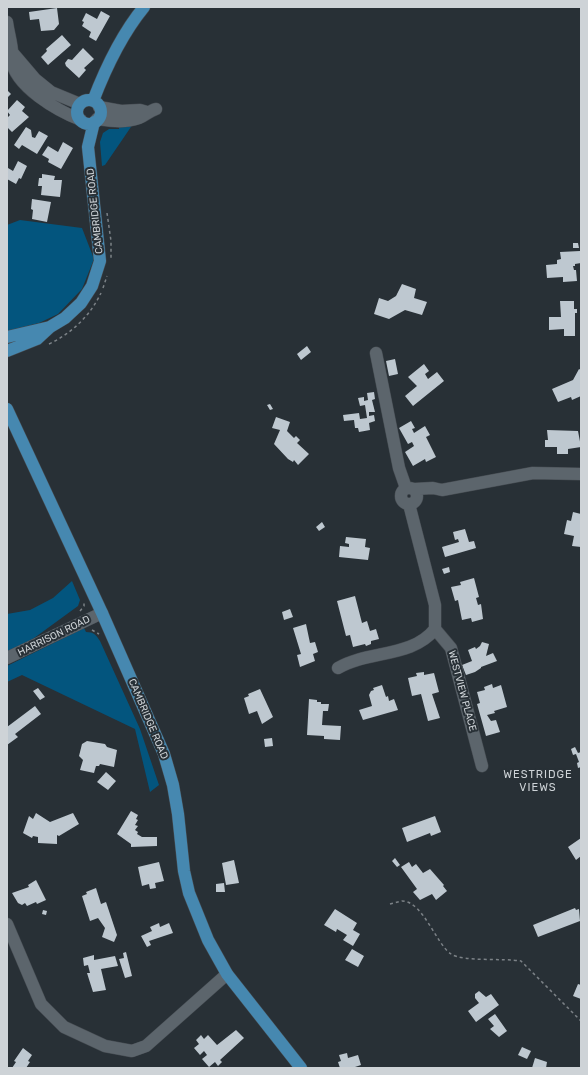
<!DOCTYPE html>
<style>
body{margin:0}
#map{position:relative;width:588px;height:1075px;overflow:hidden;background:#283036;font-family:Rubik,sans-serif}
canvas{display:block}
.frame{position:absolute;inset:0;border:8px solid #ced3d7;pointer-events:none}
</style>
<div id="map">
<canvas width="588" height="1075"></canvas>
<div class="frame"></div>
</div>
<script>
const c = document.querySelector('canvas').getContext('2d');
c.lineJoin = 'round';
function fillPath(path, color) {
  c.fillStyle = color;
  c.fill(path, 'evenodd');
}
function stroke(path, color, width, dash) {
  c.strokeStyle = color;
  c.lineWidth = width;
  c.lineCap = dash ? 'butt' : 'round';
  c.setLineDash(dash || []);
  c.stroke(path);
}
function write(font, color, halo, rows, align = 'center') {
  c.font = font + ' Rubik,sans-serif';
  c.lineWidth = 4;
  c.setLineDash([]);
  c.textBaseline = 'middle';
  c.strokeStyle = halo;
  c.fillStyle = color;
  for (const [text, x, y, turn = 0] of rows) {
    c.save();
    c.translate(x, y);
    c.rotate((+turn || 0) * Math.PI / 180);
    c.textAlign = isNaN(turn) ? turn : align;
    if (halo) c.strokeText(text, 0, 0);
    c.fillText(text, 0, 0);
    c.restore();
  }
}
const green = new Path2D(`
 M 133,124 L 105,165 L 102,166 L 100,142 L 103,133 L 109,129 L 119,129 L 119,125 Z
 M 20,220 L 82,228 L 94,259 L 82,289 L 58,314 L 39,323 L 7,331 L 7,225 Z
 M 72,581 L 80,600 L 78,606 L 30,641 L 7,652 L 7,614 L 30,610 L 53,598 Z
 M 84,628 L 86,632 C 94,632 96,635 100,641 L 140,729 L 159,785 L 150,792 L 135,729 L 22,675 L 7,682 L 7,666 Z`);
const building = new Path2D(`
 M 57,8 L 59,24 L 54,30 L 41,31 L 39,19 L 30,20 L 29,12 Z
 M 101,11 L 110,16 L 96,41 L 89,37 L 91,32 L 82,26 L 84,22 L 82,21 L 86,13 L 97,19 Z
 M 62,35 L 71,45 L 48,65 L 41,57 L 47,51 L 46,49 Z
 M 83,48 L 94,59 L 84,68 L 86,70 L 79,78 L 66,66 L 65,63 L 68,59 L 72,60 Z
 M 7,90 L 11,94 L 7,98 Z
 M 17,100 L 25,107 L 22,111 L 29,117 L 12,132 L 7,127 L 7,118 L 10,115 L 7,111 Z
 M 26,127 L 31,130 L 32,137 L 35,138 L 39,131 L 48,136 L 37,154 L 22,145 L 19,149 L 14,145 Z
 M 63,142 L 73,148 L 61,169 L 48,162 L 49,159 L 42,155 L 48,146 L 58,152 Z
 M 18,161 L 27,166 L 21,179 L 19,178 L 16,184 L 7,179 L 7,171 L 8,168 L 13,171 Z
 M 42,174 L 55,176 L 54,180 L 62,180 L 60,197 L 41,195 L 42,186 L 38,186 L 39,178 L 42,178 Z
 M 32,199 L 51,202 L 47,222 L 32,219 L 33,210 L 31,209 Z
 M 573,243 L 578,243 L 579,248 L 573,248 Z
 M 580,251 L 581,263 L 575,264 L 575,266 L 573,266 L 574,270 L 576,270 L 577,281 L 563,282 L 563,277 L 547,278 L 546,265 L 557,264 L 557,260 L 561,259 L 560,252 Z
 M 402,284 L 416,289 L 414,298 L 427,302 L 422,315 L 405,310 L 389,319 L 374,314 L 379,298 L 388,301 L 396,296 Z
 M 560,301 L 574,301 L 574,309 L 577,309 L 577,313 L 575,313 L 575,336 L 564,336 L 564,329 L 549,330 L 549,317 L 561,317 Z
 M 307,346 L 311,352 L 301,360 L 297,354 Z
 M 395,359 L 398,374 L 389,376 L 386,361 Z
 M 424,364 L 429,371 L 425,374 L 428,379 L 437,372 L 444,381 L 413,406 L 405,396 L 417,386 L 408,377 Z
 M 579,369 L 581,370 L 581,396 L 572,400 L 571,397 L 558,402 L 552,389 L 573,380 Z
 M 374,392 L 375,399 L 372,400 L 375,412 L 369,412 L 369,416 L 374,415 L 375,421 L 369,423 L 370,430 L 359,432 L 358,428 L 355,428 L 354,420 L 344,421 L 343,415 L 359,413 L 360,419 L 367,418 L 365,405 L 360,406 L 358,398 L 364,397 L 364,401 L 368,400 L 367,393 Z
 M 270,404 L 273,409 L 270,410 L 267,405 Z
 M 276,417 L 290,422 L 287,431 L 294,438 L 296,436 L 300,440 L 297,443 L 309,454 L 298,465 L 294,460 L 293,462 L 288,459 L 274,444 L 280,430 L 272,428 Z
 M 411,421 L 415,428 L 412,429 L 414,433 L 425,426 L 430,435 L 426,437 L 436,457 L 426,462 L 425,459 L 413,466 L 405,452 L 414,446 L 412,442 L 408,444 L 399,428 Z
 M 547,430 L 578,431 L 581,447 L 568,449 L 568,454 L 557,454 L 557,447 L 545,447 L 545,440 L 548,440 Z
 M 573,512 L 581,514 L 581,547 L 572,546 L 574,536 L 564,534 L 567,520 L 571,521 Z
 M 322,522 L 325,527 L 319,531 L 316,527 Z
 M 465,529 L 469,542 L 474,541 L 476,548 L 445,557 L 442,547 L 459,542 L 458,539 L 455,540 L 453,532 Z
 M 346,537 L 366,539 L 365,547 L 370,548 L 368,560 L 339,557 L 340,546 L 349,547 L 349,544 L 345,543 Z
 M 449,567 L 450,572 L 444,574 L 442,569 Z
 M 474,578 L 479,597 L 476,598 L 478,605 L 481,604 L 483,619 L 472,622 L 471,618 L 462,620 L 458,600 L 455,601 L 451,587 L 461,585 L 460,582 Z
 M 355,596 L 362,623 L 367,621 L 370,631 L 376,629 L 379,639 L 371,641 L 371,644 L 366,646 L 365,644 L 353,647 L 350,635 L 346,636 L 337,601 Z
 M 290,609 L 293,617 L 284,620 L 282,612 Z
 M 306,624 L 310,643 L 315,642 L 318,652 L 313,654 L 315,661 L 300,667 L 297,655 L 301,654 L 293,628 Z
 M 482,642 L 489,644 L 486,656 L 493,653 L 497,661 L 481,667 L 481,668 L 475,672 L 466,675 L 462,665 L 472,661 L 468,650 L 475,647 L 476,649 L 480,646 Z
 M 424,672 L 424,675 L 434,673 L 439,692 L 432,694 L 440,718 L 428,721 L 421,694 L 412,696 L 408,678 L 417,676 L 416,673 Z
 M 492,684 L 493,688 L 501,685 L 507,707 L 494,711 L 495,713 L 487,715 L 491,721 L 496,720 L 500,732 L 486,736 L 477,704 L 480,703 L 477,692 L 485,690 L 484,687 Z
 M 382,685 L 386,697 L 388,696 L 389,701 L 394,699 L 398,710 L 363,720 L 359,710 L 372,706 L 369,695 L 371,691 L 374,690 L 373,688 Z
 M 38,688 L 45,697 L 40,700 L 33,691 Z
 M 260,689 L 273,717 L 262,724 L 257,711 L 249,714 L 244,698 L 249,696 L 248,694 Z
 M 309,699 L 317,700 L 317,702 L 321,702 L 321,704 L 329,704 L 328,711 L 323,711 L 322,725 L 341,726 L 340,740 L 324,739 L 324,736 L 307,735 Z
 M 35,706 L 41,714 L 15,734 L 18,737 L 7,745 L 7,727 Z
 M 272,738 L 273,746 L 265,747 L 264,739 Z
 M 87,741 L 105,744 L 107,747 L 117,750 L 114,767 L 100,764 L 99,766 L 96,766 L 94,773 L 80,770 L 83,760 L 79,756 L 82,744 Z
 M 575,747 L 578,753 L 581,752 L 581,767 L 578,768 L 577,763 L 579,762 L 576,754 L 573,755 L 571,749 Z
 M 106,772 L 116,781 L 108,790 L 97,782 Z
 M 131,811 L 138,815 L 136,819 L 138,820 L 135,825 L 138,826 L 135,830 L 138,832 L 137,834 L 142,837 L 157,837 L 157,846 L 131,847 L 131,844 L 117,834 Z
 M 36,813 L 50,822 L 73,813 L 79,824 L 59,836 L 57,835 L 57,844 L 38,843 L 38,837 L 33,836 L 32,838 L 23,833 L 29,816 L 33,819 Z
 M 435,816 L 441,832 L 431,836 L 430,833 L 407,842 L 402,828 Z
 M 581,838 L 581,856 L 576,860 L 568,847 Z
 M 395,858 L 400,865 L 397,867 L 392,861 Z
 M 234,860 L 239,883 L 226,885 L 222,863 Z
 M 159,862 L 164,881 L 155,883 L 156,888 L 150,889 L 149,884 L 142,886 L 138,867 Z
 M 409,862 L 412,867 L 416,864 L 423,873 L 430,869 L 444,885 L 443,886 L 447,891 L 436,900 L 432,894 L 420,900 L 413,892 L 417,889 L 401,867 Z
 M 36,880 L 46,900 L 37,904 L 36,902 L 27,906 L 25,903 L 22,905 L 18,903 L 12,893 L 29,887 L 28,885 Z
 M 224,883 L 225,892 L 216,892 L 216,884 Z
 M 96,888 L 101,904 L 106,902 L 117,935 L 114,942 L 102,937 L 105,928 L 98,918 L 90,921 L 82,896 L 87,894 L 86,892 Z
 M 575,908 L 576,910 L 579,909 L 580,921 L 538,937 L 533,925 Z
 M 335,909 L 357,923 L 353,930 L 360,934 L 353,946 L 343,940 L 347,935 L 337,929 L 336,932 L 324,925 Z
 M 43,910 L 47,911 L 46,915 L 42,914 Z
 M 159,923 L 160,927 L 169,923 L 173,933 L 149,941 L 151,945 L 147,947 L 141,936 L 152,931 L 150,927 Z
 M 352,949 L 364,956 L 358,967 L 345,960 Z
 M 126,952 L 132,976 L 125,978 L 119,959 L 124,958 L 123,953 Z
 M 94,955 L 94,960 L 115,956 L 118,966 L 101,969 L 106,990 L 93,992 L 87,973 L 90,973 L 88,965 L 84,966 L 83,958 Z
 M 578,984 L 581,985 L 581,999 L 573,996 Z
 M 479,991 L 486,997 L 491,994 L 499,1005 L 476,1022 L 468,1011 L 479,1003 L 475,998 L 475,994 Z
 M 495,1014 L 507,1031 L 499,1037 L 490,1029 L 494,1026 L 488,1019 Z
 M 236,1030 L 244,1038 L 220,1060 L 222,1062 L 218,1066 L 215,1062 L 209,1067 L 202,1059 L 207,1055 L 204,1051 L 200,1055 L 194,1048 L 199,1044 L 196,1040 L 201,1035 L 204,1039 L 208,1035 L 217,1045 Z
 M 522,1047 L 531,1051 L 527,1059 L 518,1055 Z
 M 23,1048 L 32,1055 L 28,1061 L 30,1062 L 26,1068 L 12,1068 L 16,1062 L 14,1061 Z
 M 347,1053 L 348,1058 L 358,1055 L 361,1065 L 352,1068 L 340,1068 L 338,1062 L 341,1061 L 339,1055 Z
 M 535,1058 L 547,1062 L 546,1068 L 532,1068 Z`);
const path = new Path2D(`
 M 107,213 L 111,241 L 111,259
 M 103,288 L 107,276
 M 49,344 C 72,333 90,316 101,293
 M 7,377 L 7,379
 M 80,611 L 84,606 L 84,601
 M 92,630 L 99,634
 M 390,904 C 394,903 398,902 402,901 C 423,901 436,944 451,954 C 463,962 504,958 521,961 L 581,1021`);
const minor = new Path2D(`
 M 7,22 C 8,31 12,44 12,52 C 12,55 11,56 11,59 C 15,87 58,111 81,120
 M 12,52 L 35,79 L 51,92 L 80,104
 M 99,107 L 121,111 L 140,110 L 147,112
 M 97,119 C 112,121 125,123 139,118 C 145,116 149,111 156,109
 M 376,353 L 399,468 L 406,488
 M401 496a8 8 0 1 1 16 0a8 8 0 1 1-16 0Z
 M 415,489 L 433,488 L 442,490 L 533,473 L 581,474
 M 409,504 L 435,605 L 435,629 L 451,648 L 482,766
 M 7,658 L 102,613
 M 338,668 C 368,650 412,658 435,629
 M 7,924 L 41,1004 L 64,1027 L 105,1046 L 132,1051 L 146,1046 L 227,974`);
const major = new Path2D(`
 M77 112a12 12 0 1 1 24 0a12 12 0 1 1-24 0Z
 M 93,101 C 106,67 121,35 144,7
 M 7,337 L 50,327
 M 7,351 L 37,339 L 50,327 L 65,318 L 81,303 L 92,286 L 100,261 L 88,147 L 94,122
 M 7,409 L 102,613 L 164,754 L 173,785 L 178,814 L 184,871 L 189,893 L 208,940 L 227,974 L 301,1068`);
const streetNames = [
 ["CAMBRIDGE ROAD",95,211,-96],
 ["HARRISON ROAD",54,636,-26],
 ["WESTVIEW PLACE",462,691,75],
 ["CAMBRIDGE ROAD",148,719,67]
];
const neighbourhoodNames = [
 ["WESTRIDGE",538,775],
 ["VIEWS",538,788]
];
fillPath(green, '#03557e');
fillPath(building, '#bec8d0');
stroke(minor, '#464c52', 13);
stroke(major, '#464c52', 13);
stroke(path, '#7c8287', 1.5, [3, 3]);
stroke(minor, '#5c656c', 12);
stroke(major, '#4688b0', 12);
write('10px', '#ced3d7', '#283036', streetNames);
c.letterSpacing = '1px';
write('11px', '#ced3d7', '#283036', neighbourhoodNames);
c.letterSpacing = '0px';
</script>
